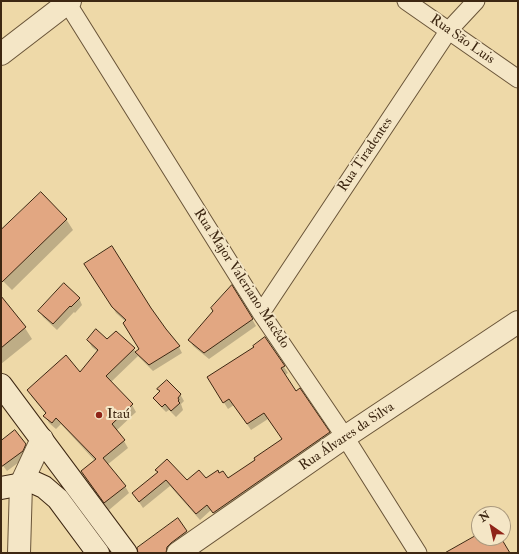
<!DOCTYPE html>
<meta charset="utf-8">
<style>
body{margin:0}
#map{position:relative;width:519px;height:554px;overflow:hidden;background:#eed9a8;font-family:"IM FELL Double Pica",serif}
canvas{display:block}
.frame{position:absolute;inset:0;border:2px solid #3d2712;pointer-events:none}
.north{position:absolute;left:471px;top:506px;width:40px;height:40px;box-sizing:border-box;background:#f4e6c6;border:1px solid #ab9a7e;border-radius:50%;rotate:326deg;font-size:11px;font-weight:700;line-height:16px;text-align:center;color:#3d2712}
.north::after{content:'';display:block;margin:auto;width:14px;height:18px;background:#8f2418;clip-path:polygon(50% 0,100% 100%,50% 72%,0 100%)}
</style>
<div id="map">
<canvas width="519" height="554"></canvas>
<div class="frame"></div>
<div class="north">N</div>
</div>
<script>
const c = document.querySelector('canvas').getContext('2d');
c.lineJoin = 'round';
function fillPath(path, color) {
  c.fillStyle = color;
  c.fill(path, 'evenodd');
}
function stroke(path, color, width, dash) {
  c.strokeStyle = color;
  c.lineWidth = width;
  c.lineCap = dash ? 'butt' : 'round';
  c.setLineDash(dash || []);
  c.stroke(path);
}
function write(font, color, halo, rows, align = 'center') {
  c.font = font + ' "IM FELL Double Pica",serif';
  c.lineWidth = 4;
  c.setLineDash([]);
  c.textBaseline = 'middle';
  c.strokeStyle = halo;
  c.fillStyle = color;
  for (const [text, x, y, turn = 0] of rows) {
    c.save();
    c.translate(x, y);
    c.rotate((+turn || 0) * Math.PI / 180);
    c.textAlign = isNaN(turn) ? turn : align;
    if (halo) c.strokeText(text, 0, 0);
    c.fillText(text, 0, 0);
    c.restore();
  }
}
const shadow = new Path2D(`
 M 66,219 L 73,230 L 12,290 L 1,279 L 1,232 Z
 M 89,270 L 165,329 L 179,347 L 182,353 L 153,371 L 138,356 L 111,382 L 132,405 L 136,412 L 116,431 L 124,441 L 128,448 L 107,465 L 125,486 L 129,493 L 109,510 L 86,479 L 82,471 L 95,461 L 61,424 L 56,429 L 49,423 L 45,416 L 46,414 L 32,397 L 28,390 L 80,374 L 98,352 L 92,347 L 88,340 L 107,340 L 134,349 L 136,353 L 140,349 L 126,322 L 116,313 Z
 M 1,298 L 25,328 L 32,339 L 1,364 Z
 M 79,298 L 82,305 L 75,313 L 74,312 L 57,330 L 43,317 L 40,311 Z
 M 252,319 L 256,326 L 209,359 L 193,346 L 190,340 Z
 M 265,339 L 288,373 L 285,375 L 296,392 L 300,390 L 333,439 L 218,519 L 211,510 L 200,520 L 170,486 L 143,508 L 133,493 L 158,473 L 156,470 L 187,482 L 205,480 L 227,480 L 257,460 L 283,440 L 268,419 L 251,430 L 234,405 L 228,409 L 212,384 Z
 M 159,389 L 180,394 L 184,401 L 181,404 L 183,410 L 176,417 L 169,410 L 166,412 L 158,404 L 155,398 L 160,392 Z
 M 1,442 L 25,445 L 29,452 L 26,457 L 7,471 L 1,463 Z
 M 178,519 L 192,541 L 176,553 L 141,553 Z`);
const building = new Path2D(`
 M 41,192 L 67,219 L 1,283 L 1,230 Z
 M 112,246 L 151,308 L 166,329 L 180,346 L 149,365 L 135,352 L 139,349 L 123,323 L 126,320 L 112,307 L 84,264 Z
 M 64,283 L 80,298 L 71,307 L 70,306 L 53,324 L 38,311 Z
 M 232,285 L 253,319 L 204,353 L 188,340 L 213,311 L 211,308 Z
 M 1,296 L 26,327 L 1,348 Z
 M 96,329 L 107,339 L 116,331 L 135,348 L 106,376 L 133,404 L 112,424 L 125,440 L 103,458 L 126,486 L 104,503 L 81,471 L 96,459 L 56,418 L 52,423 L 43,416 L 46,413 L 27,390 L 66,355 L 80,372 L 98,350 L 87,340 Z
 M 265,337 L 285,366 L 281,368 L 296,391 L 300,388 L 330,432 L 213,513 L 207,505 L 196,514 L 166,480 L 139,502 L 132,493 L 158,472 L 155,470 L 167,459 L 187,480 L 199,470 L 206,478 L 218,470 L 219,473 L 223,471 L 228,478 L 255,460 L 254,458 L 282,439 L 264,413 L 247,424 L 229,399 L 223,403 L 207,377 L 254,347 L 253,346 Z
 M 167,380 L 181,394 L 178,398 L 179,400 L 178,401 L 180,403 L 171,411 L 165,404 L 162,407 L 153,398 L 160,391 L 157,389 Z
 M 15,430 L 26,444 L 23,451 L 1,467 L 1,441 Z
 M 178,518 L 187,531 L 171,543 L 167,547 L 166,553 L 138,553 L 137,548 Z
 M 479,534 L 479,538 L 501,538 L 510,553 L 445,553 Z`);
const minor = new Path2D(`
 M 66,1 L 261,313 L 345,437 L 418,553
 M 406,1 L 518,79
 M 261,313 L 449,30 L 476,1`);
const tertiary = new Path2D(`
 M 1,54 L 70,1
 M 19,553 L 21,484 L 42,439
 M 178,553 L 345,437 L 518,322`);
const secondary = new Path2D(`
 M 1,385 L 126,553
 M 1,488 L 33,482 L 44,487 L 58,499 L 98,553`);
const markers = [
 [99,415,4,"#8f2418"]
];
const streetNames = [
 ["Rua São Luis",462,40,35],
 ["Rua Tiradentes",366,155,-56],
 ["Rua Major Valeriano Macêdo",241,279,57],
 ["Rua Álvares da Silva",347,437,-34]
];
const poiNames = [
 ["Itaú",107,415]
];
fillPath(shadow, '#0003');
fillPath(building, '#e2a782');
stroke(building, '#3d2712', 1);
stroke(minor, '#695438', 19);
stroke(tertiary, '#695438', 24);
stroke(secondary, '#3d2712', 24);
stroke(minor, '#f4e6c6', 17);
stroke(tertiary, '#f4e6c6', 22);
stroke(secondary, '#f4e6c6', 22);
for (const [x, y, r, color] of markers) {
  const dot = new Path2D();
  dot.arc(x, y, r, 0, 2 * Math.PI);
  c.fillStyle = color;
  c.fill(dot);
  stroke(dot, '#f4e6c6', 1.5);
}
write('14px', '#3d2712', '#f4e6c6', streetNames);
write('14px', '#3d2712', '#f4e6c6', poiNames, 'left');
</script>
